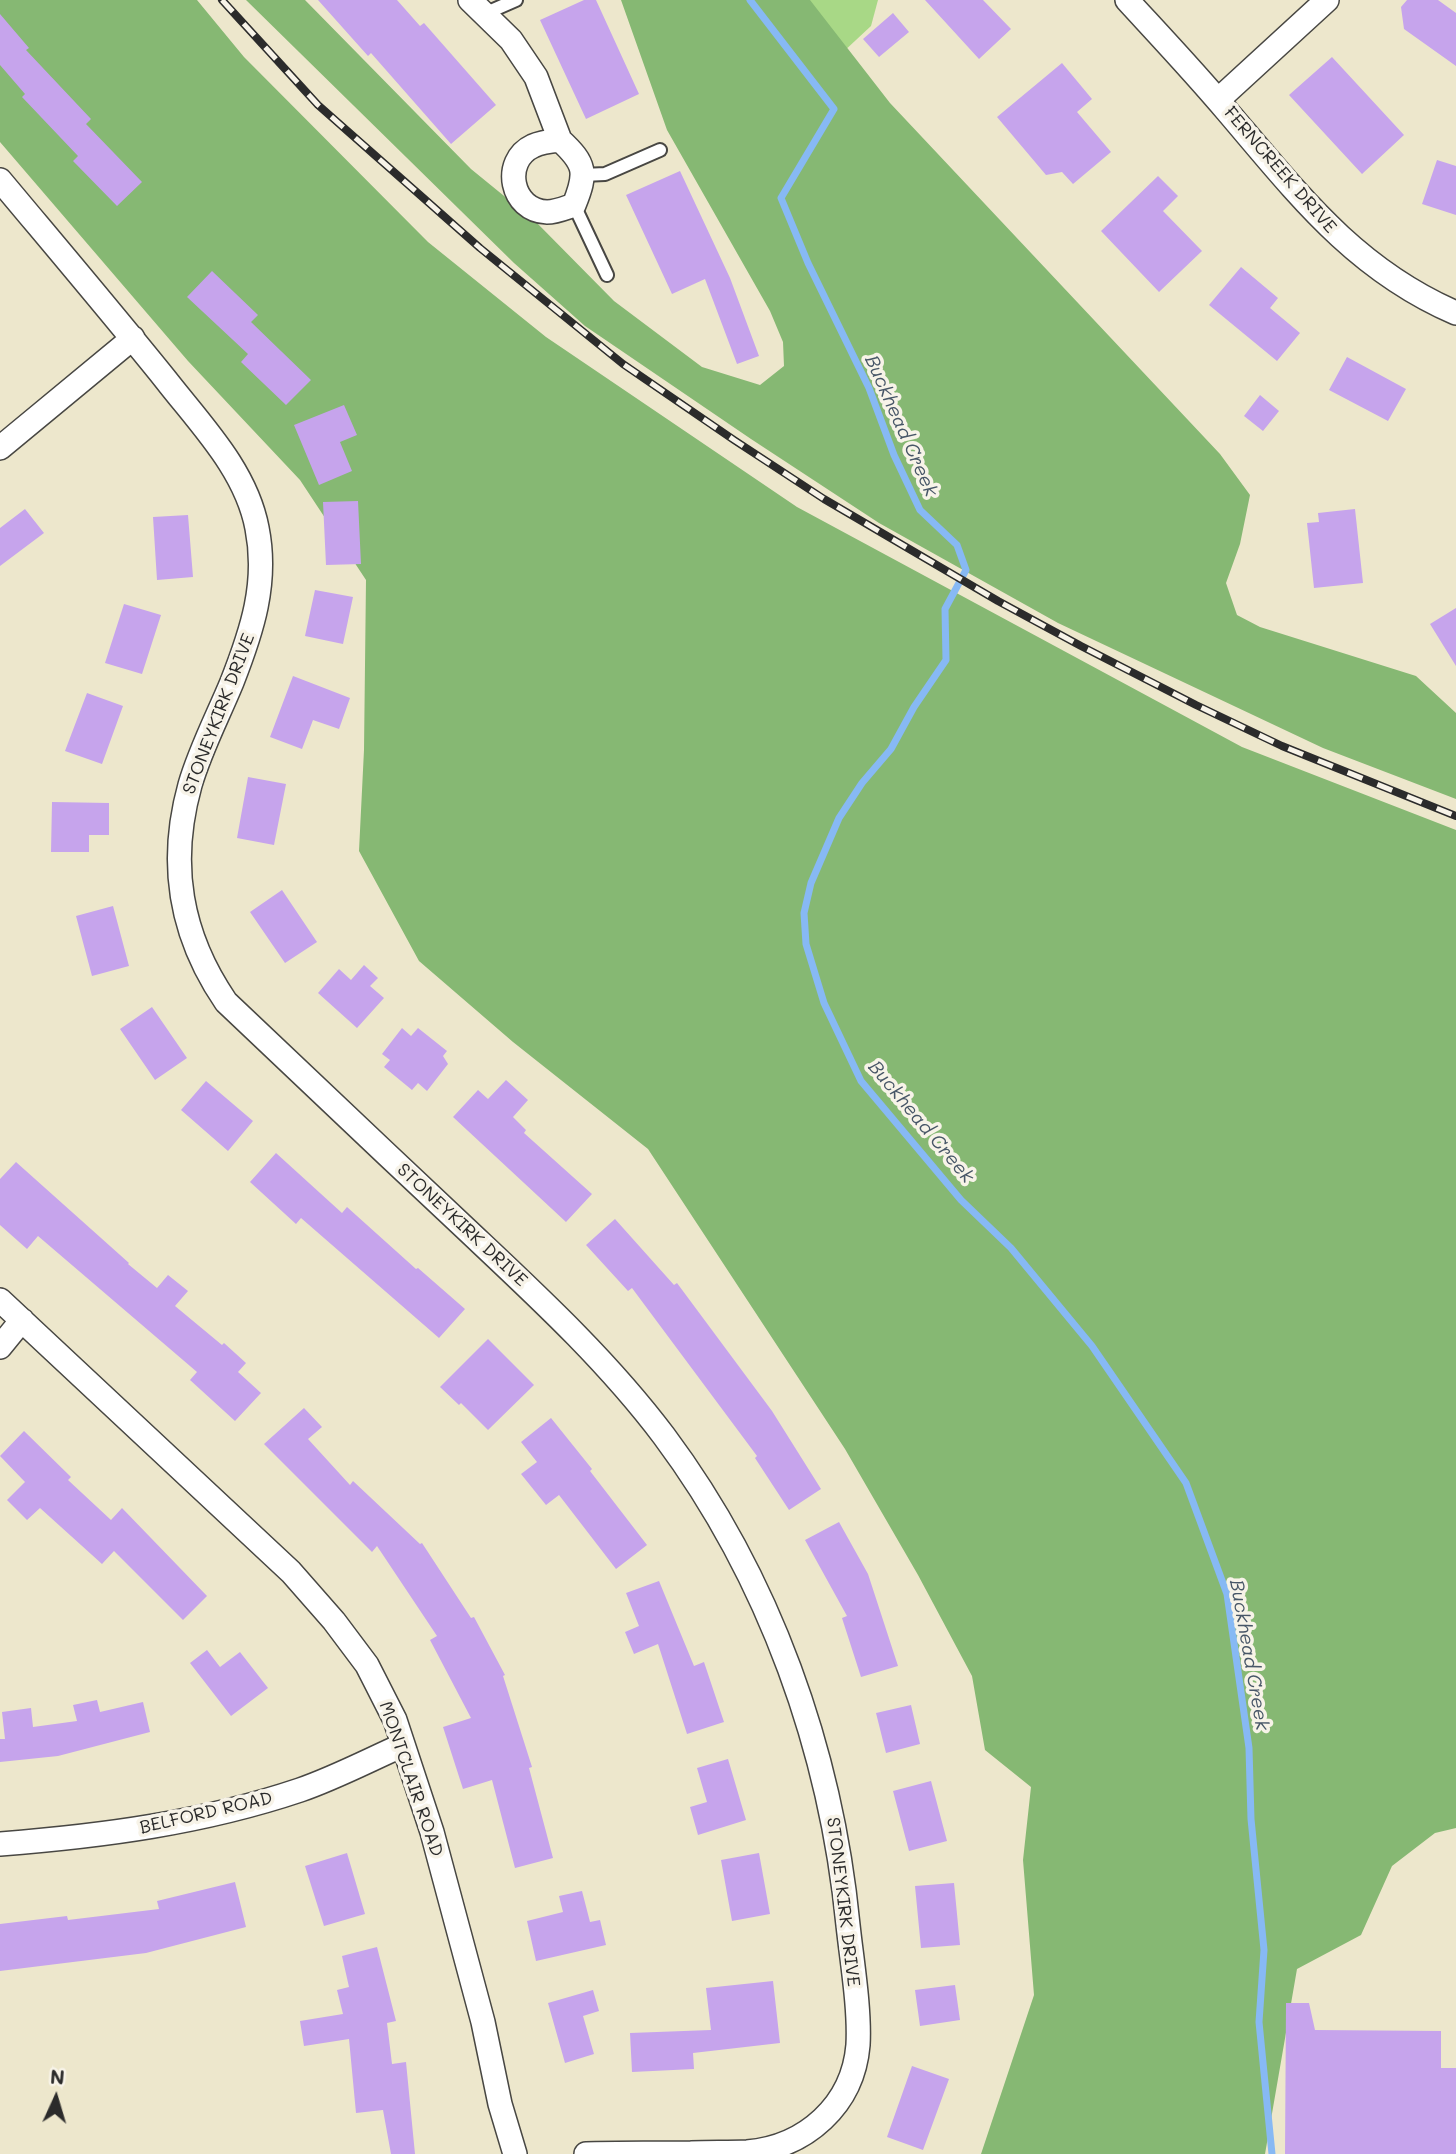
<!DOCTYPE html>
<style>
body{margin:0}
#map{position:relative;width:1456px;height:2154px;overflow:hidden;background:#ede7cc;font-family:Mali,sans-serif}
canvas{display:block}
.north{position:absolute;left:21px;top:2063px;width:70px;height:70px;-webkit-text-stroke:5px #f7f3e8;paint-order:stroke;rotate:4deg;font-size:19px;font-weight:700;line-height:28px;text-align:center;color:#2b2b2b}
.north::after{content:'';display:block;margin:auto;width:24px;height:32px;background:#2b2b2b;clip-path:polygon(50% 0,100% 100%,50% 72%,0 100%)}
</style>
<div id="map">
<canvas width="1456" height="2154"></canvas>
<div class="north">N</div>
</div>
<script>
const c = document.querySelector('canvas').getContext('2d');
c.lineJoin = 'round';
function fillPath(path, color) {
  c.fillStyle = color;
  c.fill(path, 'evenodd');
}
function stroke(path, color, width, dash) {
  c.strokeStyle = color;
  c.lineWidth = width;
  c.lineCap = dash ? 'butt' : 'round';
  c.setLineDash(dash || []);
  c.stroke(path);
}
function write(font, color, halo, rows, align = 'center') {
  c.font = font + ' Mali,sans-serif';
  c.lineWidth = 7;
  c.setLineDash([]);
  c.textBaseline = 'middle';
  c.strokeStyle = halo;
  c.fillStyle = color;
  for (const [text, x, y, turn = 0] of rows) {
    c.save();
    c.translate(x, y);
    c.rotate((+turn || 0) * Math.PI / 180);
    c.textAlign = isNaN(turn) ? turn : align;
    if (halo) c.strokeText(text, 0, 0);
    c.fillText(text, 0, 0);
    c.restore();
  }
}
const green = new Path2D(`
 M 750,0 L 878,0 L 871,26 L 812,81 Z`);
const forest = new Path2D(`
 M 0,0 L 197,0 L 244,57 L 428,242 L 546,337 L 797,507 L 1242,747 L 1456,830 L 1456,1828 L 1435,1833 L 1392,1866 L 1361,1935 L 1297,1969 L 1265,2154 L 981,2154 L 1034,1995 L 1023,1860 L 1031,1787 L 985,1750 L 972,1676 L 918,1575 L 845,1449 L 648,1149 L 513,1042 L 419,961 L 359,851 L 364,750 L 366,580 L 300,480 L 188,361 L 0,142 Z
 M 246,0 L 305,0 L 471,169 L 536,222 L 614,301 L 702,367 L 760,385 L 784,366 L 783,342 L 770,311 L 667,130 L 621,0 L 810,0 L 890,103 L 1220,454 L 1250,495 L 1240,544 L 1226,583 L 1237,615 L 1260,627 L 1416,676 L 1456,713 L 1456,799 L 1323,748 L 1058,623 L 879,523 L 751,439 L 585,326 L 514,263 Z`);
const stream = new Path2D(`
 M 750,0 L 834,109 L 781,198 L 808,263 L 869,388 L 894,455 L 920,510 L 957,545 L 966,570 L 945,609 L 946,660 L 914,707 L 891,749 L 862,783 L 839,818 L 811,883 L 804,913 L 806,944 L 824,1003 L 861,1081 L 961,1200 L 1011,1248 L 1092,1346 L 1186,1483 L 1227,1594 L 1249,1748 L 1251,1819 L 1264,1950 L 1259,2022 L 1272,2154`);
const building = new Path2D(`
 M 318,0 L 397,0 L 420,26 L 424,23 L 496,105 L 451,144 L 371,53 L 368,56 Z
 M 584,0 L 596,0 L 639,94 L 586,119 L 540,20 Z
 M 925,0 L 983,0 L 1011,29 L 979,59 Z
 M 1407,0 L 1438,0 L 1456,13 L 1456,66 L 1404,29 L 1401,7 Z
 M 893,13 L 909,32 L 879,57 L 863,39 Z
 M 0,14 L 29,48 L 26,50 L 91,119 L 86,124 L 142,182 L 117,206 L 73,161 L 78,156 L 22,97 L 25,94 L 0,65 Z
 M 1332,57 L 1404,135 L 1362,174 L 1289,95 Z
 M 1062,63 L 1092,99 L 1077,112 L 1111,152 L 1073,184 L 1062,172 L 1046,175 L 997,117 Z
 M 1437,160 L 1456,166 L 1456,215 L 1422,204 Z
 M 680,171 L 730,278 L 759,356 L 737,364 L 705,279 L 672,294 L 626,195 Z
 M 1158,176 L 1178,196 L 1163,211 L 1202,251 L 1159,292 L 1101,231 Z
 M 1241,267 L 1278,298 L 1270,308 L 1300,333 L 1277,361 L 1209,305 Z
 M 212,271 L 258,315 L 251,322 L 311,380 L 286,405 L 241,362 L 248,354 L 187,297 Z
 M 1347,357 L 1406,389 L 1388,421 L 1329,390 Z
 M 1260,395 L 1279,411 L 1263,431 L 1244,416 Z
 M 344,405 L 357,435 L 340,442 L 352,471 L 319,485 L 294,425 Z
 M 358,501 L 361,564 L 326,565 L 323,502 Z
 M 25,509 L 44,533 L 0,566 L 0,528 Z
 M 1355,509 L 1363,583 L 1314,588 L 1307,523 L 1319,522 L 1318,513 Z
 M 188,515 L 193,577 L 157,580 L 153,517 Z
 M 315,590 L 353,597 L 343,644 L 305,636 Z
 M 124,604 L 161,615 L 142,674 L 105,663 Z
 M 1456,608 L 1456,666 L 1430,624 Z
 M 293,676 L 350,698 L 339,729 L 313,720 L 302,749 L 270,737 Z
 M 87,693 L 123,706 L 102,764 L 65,751 Z
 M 248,777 L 286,784 L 274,845 L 237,838 Z
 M 52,802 L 109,803 L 109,835 L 89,835 L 89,852 L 51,852 Z
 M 282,890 L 317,942 L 285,963 L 250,912 Z
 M 113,906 L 129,966 L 92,976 L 76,916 Z
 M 364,965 L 378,978 L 370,986 L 384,998 L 357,1028 L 318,993 L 339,969 L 351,980 Z
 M 152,1007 L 187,1058 L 155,1080 L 120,1029 Z
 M 402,1028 L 411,1036 L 418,1028 L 447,1051 L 443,1056 L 448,1064 L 427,1091 L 418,1083 L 412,1090 L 384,1067 L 390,1060 L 382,1054 Z
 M 506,1080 L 528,1100 L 513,1117 L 526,1130 L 524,1133 L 592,1194 L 566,1222 L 453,1117 L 478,1090 L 488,1099 Z
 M 206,1081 L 253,1121 L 228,1151 L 181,1110 Z
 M 276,1153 L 342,1213 L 347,1207 L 416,1269 L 418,1268 L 465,1309 L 439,1338 L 301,1218 L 296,1224 L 250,1182 Z
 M 16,1162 L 129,1263 L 128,1264 L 157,1288 L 168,1275 L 188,1291 L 175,1306 L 222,1345 L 224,1343 L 246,1363 L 238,1372 L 261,1393 L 235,1421 L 190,1380 L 197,1372 L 38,1236 L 27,1249 L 0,1225 L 0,1179 Z
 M 615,1219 L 674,1285 L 677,1283 L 772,1411 L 821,1489 L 789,1510 L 755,1458 L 757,1456 L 632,1288 L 628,1291 L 586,1245 Z
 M 488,1339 L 534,1385 L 488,1430 L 461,1403 L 459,1405 L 440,1387 Z
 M 304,1408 L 322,1427 L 308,1439 L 350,1485 L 353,1481 L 420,1544 L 422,1543 L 471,1618 L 474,1617 L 505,1675 L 503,1676 L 532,1767 L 529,1768 L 553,1858 L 515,1868 L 492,1780 L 463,1789 L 443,1727 L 471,1718 L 430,1640 L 437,1636 L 377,1546 L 372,1552 L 264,1444 Z
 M 551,1418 L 592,1469 L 590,1471 L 647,1545 L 616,1569 L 559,1495 L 546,1505 L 521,1474 L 537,1462 L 521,1442 Z
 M 24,1431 L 71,1477 L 68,1480 L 111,1520 L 122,1508 L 207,1596 L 183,1620 L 114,1551 L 102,1564 L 40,1508 L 27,1520 L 7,1500 L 25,1482 L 0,1456 Z
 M 839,1522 L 868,1574 L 898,1666 L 861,1677 L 842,1618 L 847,1616 L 805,1540 Z
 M 659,1581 L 694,1666 L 704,1662 L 724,1722 L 687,1734 L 658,1644 L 634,1654 L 625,1632 L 639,1626 L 626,1593 Z
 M 207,1650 L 220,1667 L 240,1652 L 268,1688 L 231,1716 L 190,1663 Z
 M 97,1700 L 100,1712 L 143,1702 L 150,1732 L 58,1756 L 0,1762 L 0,1739 L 5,1739 L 2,1712 L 31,1708 L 33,1727 L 77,1721 L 73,1705 Z
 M 911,1705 L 920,1744 L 886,1753 L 876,1713 Z
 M 728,1759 L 746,1820 L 698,1835 L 690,1807 L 707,1802 L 697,1768 Z
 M 931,1781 L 947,1841 L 909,1851 L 893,1791 Z
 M 347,1853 L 365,1914 L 324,1926 L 305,1866 Z
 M 759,1853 L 770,1914 L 732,1921 L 721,1860 Z
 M 235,1882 L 246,1927 L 146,1953 L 0,1971 L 0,1924 L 67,1916 L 68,1920 L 159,1909 L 157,1901 Z
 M 954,1883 L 960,1945 L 921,1948 L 915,1886 Z
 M 582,1891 L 590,1922 L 600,1920 L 606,1945 L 536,1961 L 527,1921 L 563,1912 L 559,1896 Z
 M 377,1947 L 396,2021 L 387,2023 L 392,2064 L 406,2062 L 415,2154 L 391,2154 L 383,2110 L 356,2113 L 349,2039 L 304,2046 L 300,2021 L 343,2014 L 337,1990 L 349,1987 L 342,1956 Z
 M 773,1981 L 780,2043 L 693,2053 L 694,2069 L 632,2072 L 630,2033 L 711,2030 L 706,1988 Z
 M 955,1985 L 960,2020 L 920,2026 L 915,1990 Z
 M 593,1990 L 599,2011 L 583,2016 L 594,2054 L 565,2063 L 548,2003 Z
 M 1286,2003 L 1309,2003 L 1315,2030 L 1441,2031 L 1441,2068 L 1456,2068 L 1456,2154 L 1285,2154 Z
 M 912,2066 L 949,2079 L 923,2150 L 887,2137 Z`);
const service = new Path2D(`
 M 484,14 L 516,0
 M 583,175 L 605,174 L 660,150
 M 574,205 L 607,275`);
const minor = new Path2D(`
 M 470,0 L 511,40 L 536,77 L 560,140
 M 1127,0 C 1161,37 1195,73 1227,111 C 1297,193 1354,269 1456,313
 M 1218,100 L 1327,0
 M 560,140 C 586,164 587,173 574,205 C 565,208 556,212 547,212 C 511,211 501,161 533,146 C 541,142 551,141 560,140 Z
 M 0,180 C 56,247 112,313 166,380 C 201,425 246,470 257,528 C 268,583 252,631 232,682 C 218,716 200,750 190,785 C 168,864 180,935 226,1002 C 305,1077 385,1153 465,1228 C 535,1294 606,1359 664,1436 C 770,1578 831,1751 848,1925 C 852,1962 860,2009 858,2045 C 853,2105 806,2147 747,2152 C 728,2153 709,2152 691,2153 C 656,2153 621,2153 586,2154
 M 0,448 L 133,338
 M 0,1300 L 291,1572 L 334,1621 L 367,1665 L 395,1720 L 432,1832 L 483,2022 L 500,2104 L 515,2154
 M 0,1347 L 22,1320
 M 0,1844 C 102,1836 202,1823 300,1790 C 335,1778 369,1760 403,1745`);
const rail = new Path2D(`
 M 222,0 L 318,105 L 480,248 L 623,364 L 734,440 L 824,499 L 998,601 L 1081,646 L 1196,705 L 1282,746 L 1456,816`);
const streetNames = [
 ["FERNCREEK DRIVE",1280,170,49],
 ["STONEYKIRK DRIVE",219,714,-69],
 ["STONEYKIRK DRIVE",462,1225,43],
 ["MONTCLAIR ROAD",411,1779,71],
 ["BELFORD ROAD",206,1813,-13],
 ["STONEYKIRK DRIVE",843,1902,83]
];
const waterNames = [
 ["Buckhead Creek",901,426,66],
 ["Buckhead Creek",921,1122,50],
 ["Buckhead Creek",1249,1655,80]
];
fillPath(green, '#a8d886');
fillPath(forest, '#86b873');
stroke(stream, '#87b9f4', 7);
fillPath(building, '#c6a4ec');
stroke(service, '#484743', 16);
stroke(minor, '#484743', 26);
stroke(service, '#fff', 12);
stroke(minor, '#fff', 23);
stroke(rail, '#2b2b2b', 8);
stroke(rail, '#f7f3e8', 5, [16]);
write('18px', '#2b2b2b', '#f7f3e8', streetNames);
write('italic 19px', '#475667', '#f7f3e8', waterNames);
</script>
